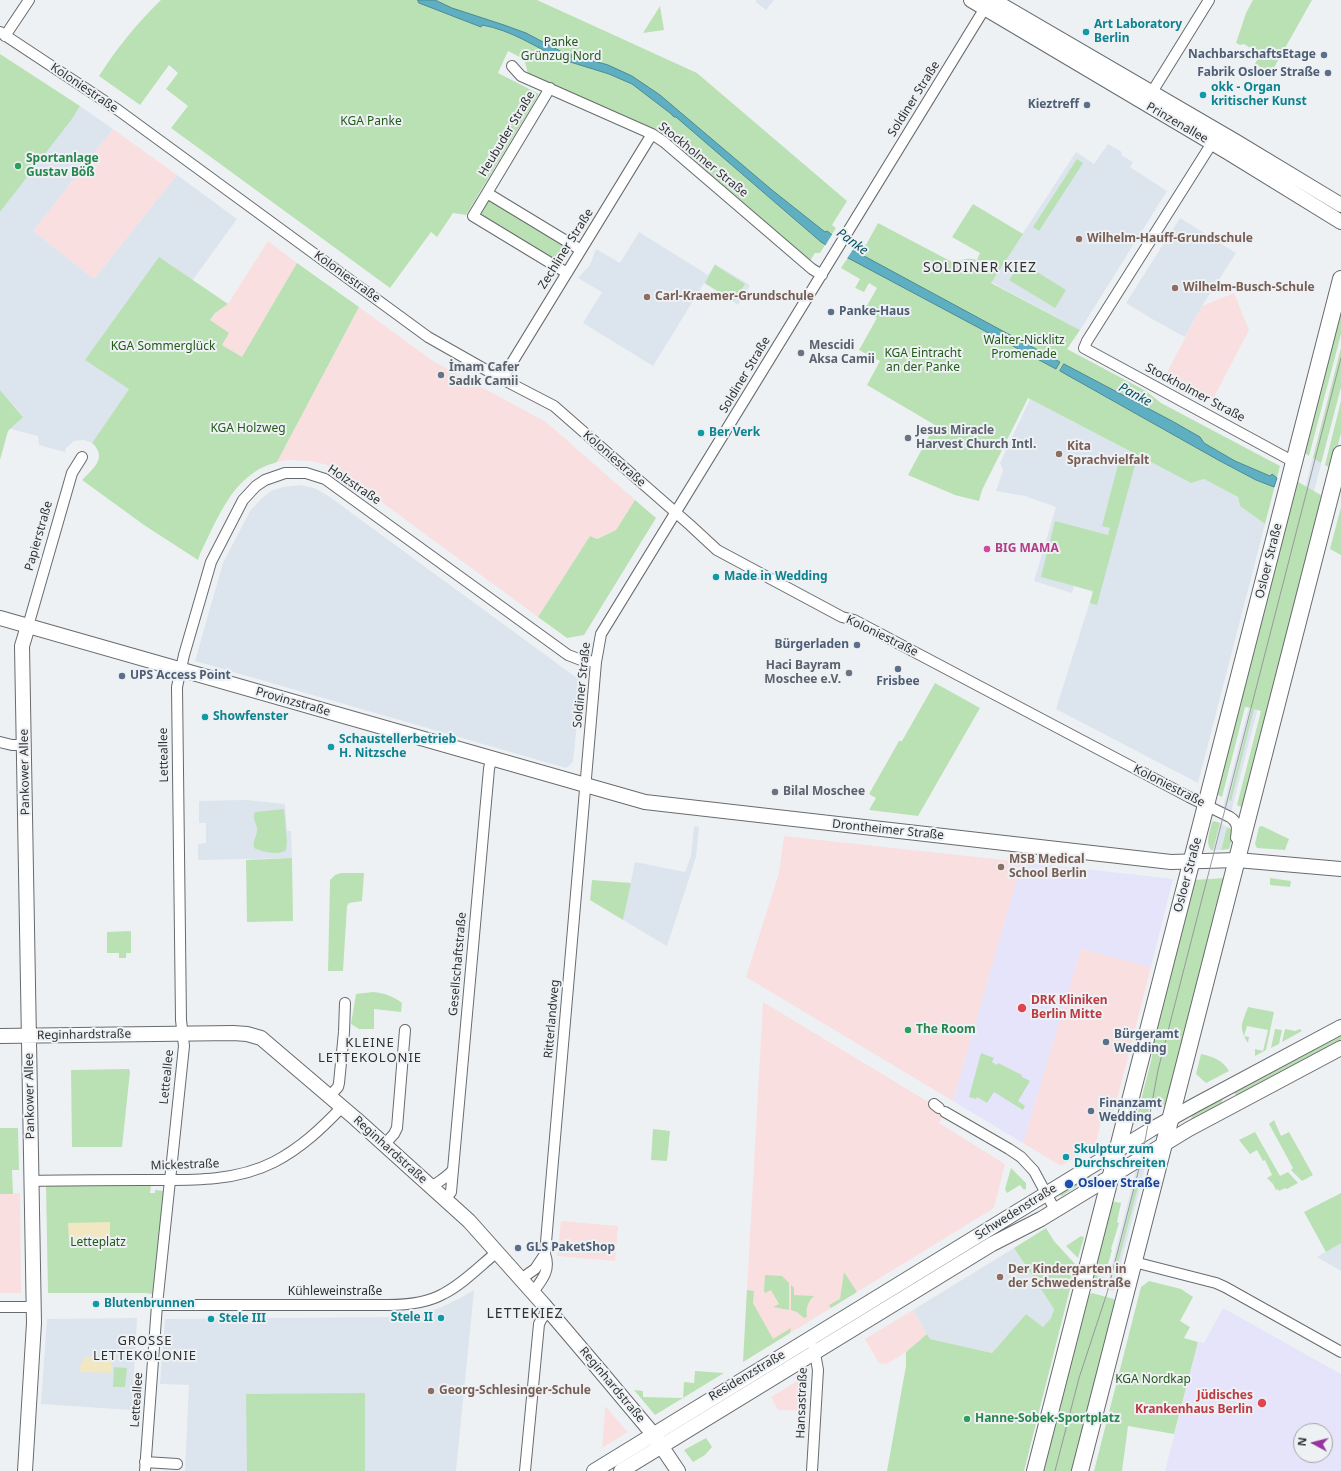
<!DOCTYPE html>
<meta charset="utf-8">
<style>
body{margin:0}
#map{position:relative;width:1341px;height:1471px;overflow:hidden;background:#eef1f4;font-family:"Noto Sans",sans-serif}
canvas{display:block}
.north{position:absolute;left:1293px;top:1423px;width:40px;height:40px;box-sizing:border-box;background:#eef1f4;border:1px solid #a2a4a6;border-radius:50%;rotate:277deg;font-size:11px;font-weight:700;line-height:16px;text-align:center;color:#303132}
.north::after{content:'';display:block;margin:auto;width:14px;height:18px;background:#96359d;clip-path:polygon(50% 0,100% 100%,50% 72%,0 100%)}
</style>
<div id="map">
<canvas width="1341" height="1471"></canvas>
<div class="north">N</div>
</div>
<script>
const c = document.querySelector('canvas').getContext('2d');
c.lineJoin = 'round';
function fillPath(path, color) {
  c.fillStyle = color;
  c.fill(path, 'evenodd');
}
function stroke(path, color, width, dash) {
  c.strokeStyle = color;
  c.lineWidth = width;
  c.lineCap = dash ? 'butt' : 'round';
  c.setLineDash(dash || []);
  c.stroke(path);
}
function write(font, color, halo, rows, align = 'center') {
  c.font = font + ' "Noto Sans",sans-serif';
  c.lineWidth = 4;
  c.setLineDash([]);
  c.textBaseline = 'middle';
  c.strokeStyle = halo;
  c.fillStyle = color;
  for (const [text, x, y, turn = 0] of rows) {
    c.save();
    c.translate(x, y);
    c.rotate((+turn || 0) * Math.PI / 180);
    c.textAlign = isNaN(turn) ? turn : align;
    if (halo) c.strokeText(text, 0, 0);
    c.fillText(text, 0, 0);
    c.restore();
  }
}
const commercial = new Path2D(`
 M 113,129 L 177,175 L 94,279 L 33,231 Z
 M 268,241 L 297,263 L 242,358 L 222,345 L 210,320 L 219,309 L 228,304 Z
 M 1234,293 L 1249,330 L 1212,401 L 1165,376 L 1202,306 Z
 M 359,307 L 433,361 L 546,422 L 635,500 L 616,530 L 596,539 L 590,536 L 538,617 L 342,473 L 327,465 L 311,461 L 289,460 L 277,462 Z
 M 784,836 L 1022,862 L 953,1101 L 746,977 L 779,873 Z
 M 1081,949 L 1151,967 L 1114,1111 L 1104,1109 L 1097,1139 L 1093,1147 L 1061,1166 L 1023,1143 Z
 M 763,1002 L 945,1112 L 939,1123 L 1005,1164 L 994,1208 L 743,1362 Z
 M 20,1193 L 21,1293 L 0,1293 L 0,1194 Z
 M 561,1221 L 618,1226 L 615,1261 L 557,1256 Z
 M 913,1310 L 927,1334 L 906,1352 L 887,1364 L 879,1363 L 865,1339 Z
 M 805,1376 L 803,1411 L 778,1410 L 771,1397 Z
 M 605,1406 L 628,1432 L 602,1448 L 605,1412 Z`);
const built = new Path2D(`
 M 756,0 L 774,0 L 766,10 L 756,2 Z
 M 80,106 L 113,129 L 33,231 L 94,279 L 177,175 L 237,219 L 192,281 L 159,258 L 129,389 L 92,443 L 84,440 L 74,441 L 66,448 L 65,452 L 39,445 L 38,436 L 11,429 L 23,416 L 0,390 L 0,212 L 72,119 Z
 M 1108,144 L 1122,152 L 1121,155 L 1133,162 L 1130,167 L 1167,191 L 1080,330 L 991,282 L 1076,152 L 1094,164 Z
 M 1180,218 L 1236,253 L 1202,306 L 1185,337 L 1154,320 L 1126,303 Z
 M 639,232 L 708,275 L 715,264 L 750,285 L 738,305 L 704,283 L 653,366 L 583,323 L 602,292 L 578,278 L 590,265 L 596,249 L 620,263 Z
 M 1341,348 L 1341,387 L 1231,812 L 1223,808 Z
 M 1030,399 L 1191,483 L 1204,479 L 1238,497 L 1240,506 L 1265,524 L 1198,783 L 1056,709 L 1093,592 L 1074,586 L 1072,593 L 1034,581 L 1056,507 L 1025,496 L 996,491 L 1003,470 L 1000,463 Z
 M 301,485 L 314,488 L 327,495 L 581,681 L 573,762 L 566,768 L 195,661 L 223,563 L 250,511 L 262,498 L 271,491 L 283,487 Z
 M 247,800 L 285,804 L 287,831 L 291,831 L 292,858 L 198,860 L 198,844 L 206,843 L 206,823 L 199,823 L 199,801 Z
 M 1220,823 L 1227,827 L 1221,850 L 1213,850 Z
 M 694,826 L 699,827 L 696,857 L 667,946 L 623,920 L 635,862 L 685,872 L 691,856 Z
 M 1147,1160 L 1114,1291 L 1106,1289 L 1137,1166 Z
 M 1341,1243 L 1341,1271 L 1317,1257 Z
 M 1014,1248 L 1054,1309 L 1051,1318 L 1043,1327 L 1026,1314 L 992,1353 L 930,1339 L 913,1310 Z
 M 474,1290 L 456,1471 L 185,1471 L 189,1385 L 160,1384 L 165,1319 L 402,1317 L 413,1316 L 440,1308 L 462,1297 Z
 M 137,1318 L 132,1410 L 41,1404 L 47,1319 Z`);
const medical = new Path2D(`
 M 1022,862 L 1173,879 L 1151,967 L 1081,949 L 1023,1143 L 953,1101 Z
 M 1223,1308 L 1341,1374 L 1341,1471 L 1165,1471 L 1198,1342 L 1204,1343 ZM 1301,1431 L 1325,1431 L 1325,1455 L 1301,1455 Z`);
const green = new Path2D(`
 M 161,0 L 537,0 L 697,73 L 847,201 L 832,225 L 836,228 L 820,253 L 815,253 L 809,262 L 658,132 L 528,74 L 525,62 L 522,58 L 508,51 L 498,73 L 539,94 L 466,215 L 453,213 L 437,237 L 431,232 L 390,288 L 171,128 L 188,106 L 166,89 L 178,73 L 169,65 L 140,105 L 99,76 C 117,48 137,23 161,0 Z
 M 1253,0 L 1312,0 L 1271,73 L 1255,64 L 1260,54 L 1244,44 L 1240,45 L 1236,43 L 1246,13 Z
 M 660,6 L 664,30 L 643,33 Z
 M 0,54 L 80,106 L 72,119 L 0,212 Z
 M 1077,159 L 1083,163 L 1039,231 L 1033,227 Z
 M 488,199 L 567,247 L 558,263 L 479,214 Z
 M 973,204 L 1023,234 L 991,283 L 1080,330 L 1067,349 L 1146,391 L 1161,403 L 1280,466 L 1265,524 L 1240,506 L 1238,497 L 1204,479 L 1191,483 L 1028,398 L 982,490 L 979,501 L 955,495 L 908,475 L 935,425 L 867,385 L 880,361 L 859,350 L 877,318 L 864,311 L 877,288 L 869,283 L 864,292 L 855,288 L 860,279 L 841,268 L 858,242 L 866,245 L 878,223 L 956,264 C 963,258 968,258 977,260 L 980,253 L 952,237 Z
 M 159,257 L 228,304 L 215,313 L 210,320 L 229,333 L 222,345 L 242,357 L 297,263 L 359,307 L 277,462 C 268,465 259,468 252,474 C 227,491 213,528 200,554 L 198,560 L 144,525 L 82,480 C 93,469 108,457 92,443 L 129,389 L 85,360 Z
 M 1021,262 L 1066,290 L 1055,308 L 1009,280 Z
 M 715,265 L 745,284 L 734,301 L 705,283 Z
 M 1341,302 L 1341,334 L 1309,456 L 1303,452 Z
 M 1341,348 L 1341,387 L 1321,463 L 1313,458 Z
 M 0,390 L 23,417 L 8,431 L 0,460 Z
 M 1341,401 L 1341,433 L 1332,469 L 1325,465 Z
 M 1120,457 L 1136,461 L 1097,605 L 1090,603 L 1093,591 L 1041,577 L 1055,521 L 1108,535 L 1110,528 L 1102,526 Z
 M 1295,480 L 1324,497 L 1245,809 L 1237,805 L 1261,711 L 1254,709 L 1231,801 L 1229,800 L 1252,708 L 1245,707 L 1222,797 L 1216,794 Z
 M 635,500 L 656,518 L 584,635 L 567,638 L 538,617 L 590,536 L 597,539 L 616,530 Z
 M 1341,507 L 1341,555 L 1330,549 Z
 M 935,683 L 980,708 L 918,816 L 869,810 L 876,798 L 869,794 L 899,741 L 902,741 Z
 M 284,809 L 287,842 L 286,850 C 278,856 263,852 254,848 C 252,840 258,836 257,828 C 256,822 252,818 255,812 Z
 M 1214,821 L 1220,823 L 1213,850 L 1211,850 C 1205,842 1210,832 1212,822 Z
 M 1262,826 L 1289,839 L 1285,850 L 1257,848 L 1255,844 L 1259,827 Z
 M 1227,827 L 1233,830 L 1234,833 L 1229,849 L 1221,850 Z
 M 292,858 L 293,921 L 247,922 L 246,860 Z
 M 341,873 L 364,873 L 362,901 L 349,903 L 347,906 L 343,971 L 328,971 L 330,880 L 335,875 Z
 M 1225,878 L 1169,1103 L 1157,1110 L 1157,1108 L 1152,1107 L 1152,1109 L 1149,1109 L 1148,1115 L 1137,1121 L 1137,1116 L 1152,1057 L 1153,1038 L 1193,880 Z
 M 1270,878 L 1291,881 L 1290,887 L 1270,885 Z
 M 592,880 L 631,883 L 623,920 L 590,900 Z
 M 131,931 L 131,953 L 126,953 L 126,958 L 119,958 L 119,953 L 107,953 L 107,932 Z
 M 373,992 C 384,993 393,996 402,1003 L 401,1012 L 374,1009 L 374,1029 L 359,1029 L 351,1024 L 356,994 Z
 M 1248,1007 L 1274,1012 L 1266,1050 L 1255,1056 L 1255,1049 L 1263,1051 L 1268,1030 L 1247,1026 L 1244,1036 L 1249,1037 L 1248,1043 C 1238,1027 1242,1024 1248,1007 Z
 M 1275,1029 L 1282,1030 L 1279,1044 L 1271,1048 Z
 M 1285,1029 L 1295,1031 L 1300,1029 L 1302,1031 L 1282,1042 Z
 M 1341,1034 L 1341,1040 L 1237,1096 L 1234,1093 Z
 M 981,1053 L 994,1058 L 992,1062 L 997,1065 L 998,1063 L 1022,1075 L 1022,1077 L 1030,1081 L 1018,1101 L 1025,1106 L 1023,1110 L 994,1092 L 987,1103 L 977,1097 L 976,1099 L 969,1097 Z
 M 1201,1054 C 1213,1057 1222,1059 1229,1071 L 1206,1083 L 1196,1074 Z
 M 129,1069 L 130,1072 L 122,1147 L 72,1147 L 71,1070 Z
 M 1220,1099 L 1222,1099 L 1223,1104 L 1191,1121 L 1192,1113 Z
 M 1274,1120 L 1281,1136 L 1289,1132 L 1313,1175 L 1302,1181 L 1291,1170 L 1293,1168 L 1269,1124 Z
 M 0,1128 L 18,1128 L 19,1170 L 12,1170 L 13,1194 L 0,1194 Z
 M 653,1129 L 670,1131 L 667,1161 L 651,1160 Z
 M 1255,1132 L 1280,1176 L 1288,1172 L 1298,1183 L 1287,1189 L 1285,1188 L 1279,1191 L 1278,1189 L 1276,1190 L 1273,1184 L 1267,1178 L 1272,1175 L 1265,1160 L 1263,1161 L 1257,1150 L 1250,1154 L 1239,1140 Z
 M 1011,1168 L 1026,1183 L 1026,1189 L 1024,1190 L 1020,1185 L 1007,1193 L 1005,1189 Z
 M 1092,1171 L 1090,1178 L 1062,1196 L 1057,1194 Z
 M 1137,1179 L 1140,1179 L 1116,1271 L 1114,1270 Z
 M 151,1185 L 150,1193 L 155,1193 L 155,1190 L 165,1191 L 154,1294 L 144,1293 L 48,1293 L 46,1186 Z
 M 1341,1193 L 1341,1243 L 1326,1252 L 1304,1212 Z
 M 1111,1201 L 1121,1203 L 1117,1222 L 1119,1223 L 1111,1249 L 1112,1250 L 1107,1268 L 1094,1265 Z
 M 1046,1228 L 1054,1241 L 1076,1265 L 1024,1471 L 887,1471 L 906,1366 L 906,1352 L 927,1334 L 930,1339 L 992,1353 L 1026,1314 L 1043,1327 L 1051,1318 L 1054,1309 L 1014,1248 Z
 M 1081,1236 L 1084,1237 L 1078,1258 L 1066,1246 Z
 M 844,1272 L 857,1292 L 831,1308 L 829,1305 L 840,1299 Z
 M 1092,1274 L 1109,1279 L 1106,1289 L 1094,1285 L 1091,1280 Z
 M 765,1275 L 782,1276 L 789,1283 L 789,1310 L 773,1307 L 779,1304 L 771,1290 L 765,1293 L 764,1291 Z
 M 1149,1281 L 1181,1289 L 1193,1297 L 1180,1321 L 1190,1327 L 1184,1338 L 1198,1342 L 1174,1434 L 1128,1426 L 1122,1471 L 1094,1471 L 1141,1287 Z
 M 791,1285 L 794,1288 L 794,1295 L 814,1296 C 807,1302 806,1309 807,1317 L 804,1318 L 797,1312 L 791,1310 Z
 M 747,1290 L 754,1291 L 753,1303 L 773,1339 L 791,1328 L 790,1333 L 743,1362 Z
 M 1092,1293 L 1114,1299 L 1117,1304 L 1074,1471 L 1042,1471 L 1086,1296 Z
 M 114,1367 L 127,1368 L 125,1387 L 113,1387 Z
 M 695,1371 L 724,1373 L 655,1415 L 634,1390 L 643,1391 L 643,1397 L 683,1398 L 684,1382 L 694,1383 Z
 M 365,1393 L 365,1471 L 247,1471 L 246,1394 Z
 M 706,1438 L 712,1447 L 705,1455 L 693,1462 L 684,1450 Z`);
const sand = new Path2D(`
 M 110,1222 L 110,1241 L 69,1241 L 68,1223 Z
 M 84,1357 L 112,1358 L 111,1373 L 80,1372 L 81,1362 L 84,1362 Z`);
const water = new Path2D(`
 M 418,0 L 435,0 L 452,8 L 504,25 L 526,33 L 564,53 L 562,60 C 536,47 511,30 482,25 L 481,27 L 419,3 Z
 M 570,54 L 608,65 L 632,76 L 660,95 L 772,190 L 825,232 L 827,231 L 853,250 L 1060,362 L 1056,369 L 848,258 L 821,242 L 676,117 L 674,117 L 670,113 L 632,84 L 609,74 L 567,61 Z
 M 1064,364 L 1172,421 L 1200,437 L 1204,443 L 1235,461 L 1270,476 L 1272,474 L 1277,478 L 1274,487 L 1256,480 L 1220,461 L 1060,371 Z`);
const pier = new Path2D(`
 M 833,233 L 854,248 L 846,260 L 825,246 Z`);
const stream = new Path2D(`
 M 562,53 L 572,57`);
const street = new Path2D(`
 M 0,32 L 118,110 L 428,337 L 502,379 L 554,406 L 690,525 L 717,550 L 842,617 L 854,620 L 1189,797 L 1230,817 C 1239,823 1237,829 1236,838
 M 5,36 L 29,0
 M 512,66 L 521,76 L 652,134 L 664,142 L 812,269 L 822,275
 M 1152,92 L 1209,0
 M 1212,143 L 1087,341 L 1084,348 L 1294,462
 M 487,193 L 550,88
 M 567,273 L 473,216 L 487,193 L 581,250
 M 502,379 L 652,134
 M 28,626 L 72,473 L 82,457
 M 0,742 L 12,745 L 25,745
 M 330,1096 L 338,1087 L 339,1083 L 344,1032 L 345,1003
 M 934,1104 L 939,1108
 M 945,1112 L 1009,1149 L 1021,1157 L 1034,1171 L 1055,1210
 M 384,1145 L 394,1134 L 397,1128 L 405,1030
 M 31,1181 C 68,1180 104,1180 140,1180 C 185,1180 233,1183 274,1162 C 301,1148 322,1128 342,1107
 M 432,1187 C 439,1181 446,1178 452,1171
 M 445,1199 L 451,1192 L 486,802 L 489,769 L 491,759
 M 1134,1262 L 1216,1283 L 1225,1287 L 1341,1352
 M 521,1279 L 535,1269 L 545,1254
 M 533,1292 C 542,1280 551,1270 545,1254 L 549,1207 L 596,662 L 601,634 L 988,3
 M 157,1305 L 388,1305 C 407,1305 427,1303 443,1294 C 463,1284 480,1266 497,1252
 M 0,1307 L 34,1307
 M 145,1462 L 177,1464
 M 145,1471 L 157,1305 L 184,1046 L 181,1020 L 177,687 L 184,655 L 211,562 L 243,500 L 256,486 L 265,480 L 285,473 L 306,473 L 325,479 L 568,655 L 581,660 L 596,662
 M 525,1471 L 539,1324 L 542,1318 L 550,1311
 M 812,1471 L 818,1370 L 814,1348`);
const secondary = new Path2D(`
 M 971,0 L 1229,153 L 1341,222
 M 993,0 L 1235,141 L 1341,205
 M 0,618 L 645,802 L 1171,862 L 1237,860 L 1341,869
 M 0,1036 L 233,1033 L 247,1034 L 261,1038 L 356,1119 L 469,1221 L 544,1305 L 601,1372 L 653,1434 L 678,1471
 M 25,1471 L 34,1323 L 22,646 L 28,626
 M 594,1471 L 1152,1129 L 1197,1104 L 1341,1027
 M 621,1471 L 992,1244 L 1041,1219 L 1189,1129 L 1341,1048`);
const primary = new Path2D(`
 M 1035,1471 L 1341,279
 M 1080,1471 L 1341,454`);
const tram = new Path2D(`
 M 1055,1471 L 1079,1378 L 1107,1293 L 1142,1157 L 1158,1070 L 1341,358`);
const markers = [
 [1086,32,4,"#0f9aa8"],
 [1324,55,4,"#5c6f8a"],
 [1328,73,4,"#5c6f8a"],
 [1203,95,4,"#0f9aa8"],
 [1087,105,4,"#5c6f8a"],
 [18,166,4,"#2e9e5b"],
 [1079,239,4,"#8d6e63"],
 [1175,288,4,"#8d6e63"],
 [647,297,4,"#8d6e63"],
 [831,312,4,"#5c6f8a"],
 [801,353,4,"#6b7280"],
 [441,375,4,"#6b7280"],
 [701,433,4,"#0f9aa8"],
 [908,438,4,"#6b7280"],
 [1059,454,4,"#8d6e63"],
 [987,549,4,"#d1479c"],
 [716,577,4,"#0f9aa8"],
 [857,645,4,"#5c6f8a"],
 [898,669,4,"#5c6f8a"],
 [849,673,4,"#6b7280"],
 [122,676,4,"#5c6f8a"],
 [205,717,4,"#0f9aa8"],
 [331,747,4,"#0f9aa8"],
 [775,792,4,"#6b7280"],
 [1001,867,4,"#8d6e63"],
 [1022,1008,5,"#e0444e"],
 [908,1030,4,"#2e9e5b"],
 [1106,1042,4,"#5c6f8a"],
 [1091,1111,4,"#5c6f8a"],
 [1066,1157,4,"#0f9aa8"],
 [1069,1184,5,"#1a4fb4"],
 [518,1248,4,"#5c6f8a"],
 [1000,1277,4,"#8d6e63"],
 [96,1304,4,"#0f9aa8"],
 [441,1318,4,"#0f9aa8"],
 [211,1319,4,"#0f9aa8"],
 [431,1391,4,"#8d6e63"],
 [1262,1403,5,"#e0444e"],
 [967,1419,4,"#2e9e5b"]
];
const cultureNames = [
 ["Art Laboratory",1094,25],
 ["Berlin",1094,39],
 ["okk - Organ",1211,88],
 ["kritischer Kunst",1211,102],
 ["Ber Verk",709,433],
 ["Made in Wedding",724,577],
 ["Showfenster",213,717],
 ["Schaustellerbetrieb",339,740],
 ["H. Nitzsche",339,754],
 ["Skulptur zum",1074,1150],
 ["Durchschreiten",1074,1164],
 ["Blutenbrunnen",104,1304],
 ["Stele II",433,1318,"right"],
 ["Stele III",219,1319]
];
const parkNames = [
 ["Panke",561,43],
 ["Grünzug Nord",561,57],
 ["KGA Panke",371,122],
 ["Walter-Nicklitz",1024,341],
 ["Promenade",1024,355],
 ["KGA Sommerglück",163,347],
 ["KGA Eintracht",923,354],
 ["an der Panke",923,368],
 ["KGA Holzweg",248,429],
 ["Letteplatz",98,1243],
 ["KGA Nordkap",1153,1380]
];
const serviceNames = [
 ["NachbarschaftsEtage",1316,55,"right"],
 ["Fabrik Osloer Straße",1320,73,"right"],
 ["Kieztreff",1079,105,"right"],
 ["Panke-Haus",839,312],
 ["Bürgerladen",849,645,"right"],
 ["UPS Access Point",130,676],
 ["Frisbee",898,682,"center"],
 ["Bürgeramt",1114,1035],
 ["Wedding",1114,1049],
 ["Finanzamt",1099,1104],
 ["Wedding",1099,1118],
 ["GLS PaketShop",526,1248]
];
const streetNames = [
 ["Koloniestraße",84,88,34],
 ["Soldiner Straße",914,99,-58],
 ["Prinzenallee",1177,123,30],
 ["Heubuder Straße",507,134,-59],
 ["Stockholmer Straße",703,160,39],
 ["Zechliner Straße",566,249,-58],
 ["Koloniestraße",347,277,36],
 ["Soldiner Straße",745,375,-59],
 ["Stockholmer Straße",1195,393,28],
 ["Koloniestraße",614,459,41],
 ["Holzstraße",354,485,34],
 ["Papierstraße",39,536,-74],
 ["Osloer Straße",1269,561,-76],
 ["Koloniestraße",882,636,26],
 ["Soldiner Straße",582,685,-84],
 ["Provinzstraße",293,702,16],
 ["Letteallee",164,755,-91],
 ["Pankower Allee",25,772,-91],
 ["Koloniestraße",1169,786,27],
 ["Drontheimer Straße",888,830,6],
 ["Osloer Straße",1188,875,-75],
 ["Gesellschaftstraße",458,964,-85],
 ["Ritterlandweg",552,1019,-85],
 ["Reginhardstraße",84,1035,-1],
 ["Letteallee",167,1077,-84],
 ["Pankower Allee",30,1096,-91],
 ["Reginhardstraße",390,1150,42],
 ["Mickestraße",185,1165,-2],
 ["Schwedenstraße",1016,1212,-32],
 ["Kühleweinstraße",335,1292],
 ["Residenzstraße",747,1376,-31],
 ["Reginhardstraße",612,1385,50],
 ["Letteallee",137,1400,-86],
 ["Hansastraße",802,1403,-88]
];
const leisureNames = [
 ["Sportanlage",26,159],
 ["Gustav Böß",26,173],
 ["The Room",916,1030],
 ["Hanne-Sobek-Sportplatz",975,1419]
];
const educationNames = [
 ["Wilhelm-Hauff-Grundschule",1087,239],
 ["Wilhelm-Busch-Schule",1183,288],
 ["Carl-Kraemer-Grundschule",655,297],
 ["Kita",1067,447],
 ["Sprachvielfalt",1067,461],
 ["MSB Medical",1009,860],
 ["School Berlin",1009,874],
 ["Der Kindergarten in",1008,1270],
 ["der Schwedenstraße",1008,1284],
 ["Georg-Schlesinger-Schule",439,1391]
];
const worshipNames = [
 ["Mescidi",809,346],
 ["Aksa Camii",809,360],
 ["İmam Cafer",449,368],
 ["Sadık Camii",449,382],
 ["Jesus Miracle",916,431],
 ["Harvest Church Intl.",916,445],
 ["Haci Bayram",841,666,"right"],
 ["Moschee e.V.",841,680,"right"],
 ["Bilal Moschee",783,792]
];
const hotelNames = [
 ["BIG MAMA",995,549]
];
const healthNames = [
 ["DRK Kliniken",1031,1001],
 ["Berlin Mitte",1031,1015],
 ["Jüdisches",1253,1396,"right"],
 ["Krankenhaus Berlin",1253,1410,"right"]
];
const transitNames = [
 ["Osloer Straße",1078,1184]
];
const waterNames = [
 ["Panke",852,242,36],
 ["Panke",1135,395,28]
];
const neighbourhoodNames = [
 ["KLEINE",370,1043],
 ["LETTEKOLONIE",370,1058],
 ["GROSSE",145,1341],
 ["LETTEKOLONIE",145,1356]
];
const quarterNames = [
 ["SOLDINER KIEZ",980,268],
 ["LETTEKIEZ",525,1314]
];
fillPath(commercial, '#fadfe1');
fillPath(built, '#dce4ed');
fillPath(medical, '#e6e4fa');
fillPath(green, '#bae1b3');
fillPath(sand, '#f1e7c2');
fillPath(water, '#5dafc1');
stroke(water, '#508996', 1);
fillPath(pier, '#eef1f4');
stroke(stream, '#508996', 2.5);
stroke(street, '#686b6d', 12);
stroke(secondary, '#686b6d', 16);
stroke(primary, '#686b6d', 18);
stroke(street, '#fff', 10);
stroke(secondary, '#fff', 14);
stroke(primary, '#fff', 16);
stroke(tram, '#97999b', 1);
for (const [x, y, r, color] of markers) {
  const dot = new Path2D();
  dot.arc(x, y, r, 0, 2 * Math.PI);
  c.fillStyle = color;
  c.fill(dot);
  stroke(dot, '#eef1f4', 1.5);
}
write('bold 12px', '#0d838f', '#eef1f4', cultureNames, 'left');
write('12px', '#225a18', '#eef1f4', parkNames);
write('bold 12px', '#4e5e75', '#eef1f4', serviceNames, 'left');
write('12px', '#303132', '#eef1f4', streetNames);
write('bold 12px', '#27864d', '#eef1f4', leisureNames, 'left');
write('bold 12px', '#785e54', '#eef1f4', educationNames, 'left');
write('bold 12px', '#5b616d', '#eef1f4', worshipNames, 'left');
write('bold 12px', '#b23c85', '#eef1f4', hotelNames, 'left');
write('bold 12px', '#be3a42', '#eef1f4', healthNames, 'left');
write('bold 12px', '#164399', '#eef1f4', transitNames, 'left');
write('italic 13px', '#07525f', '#eef1f4', waterNames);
c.letterSpacing = '1px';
write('13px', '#303132', '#eef1f4', neighbourhoodNames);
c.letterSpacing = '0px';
c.letterSpacing = '1px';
write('14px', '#303132', '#eef1f4', quarterNames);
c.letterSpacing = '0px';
</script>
